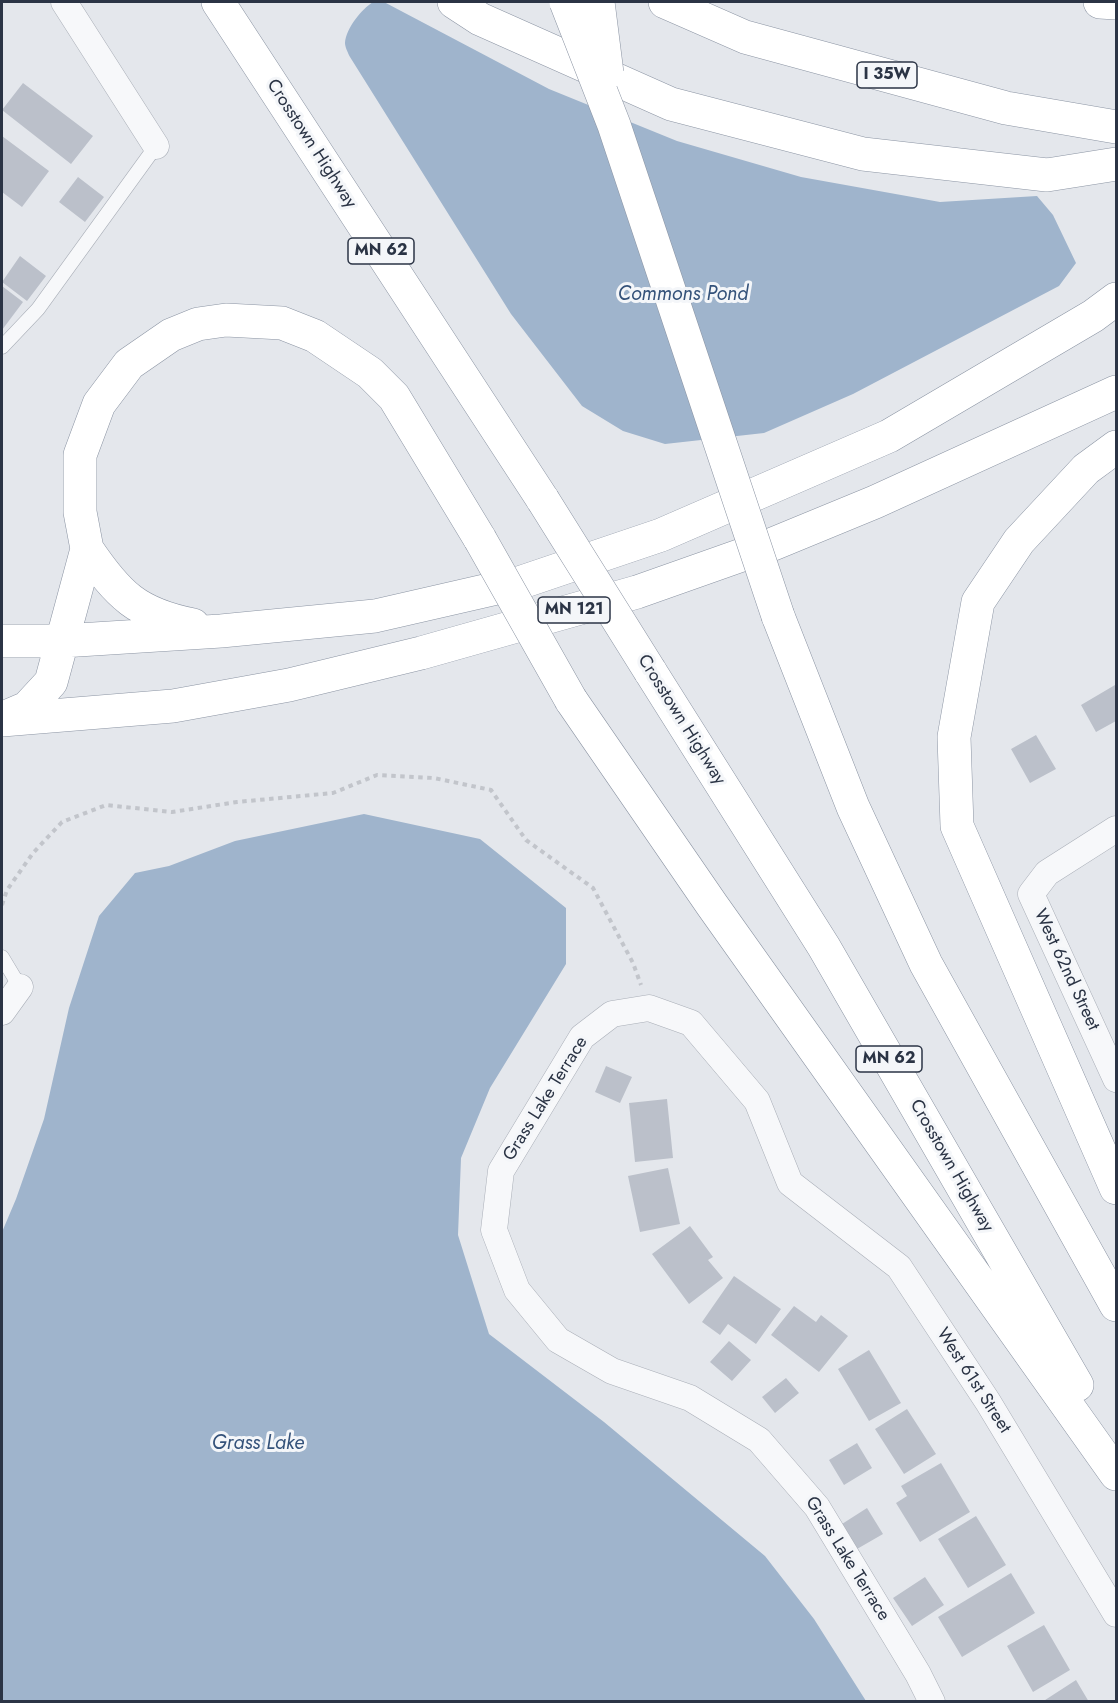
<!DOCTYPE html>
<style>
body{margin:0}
#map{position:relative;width:1118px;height:1703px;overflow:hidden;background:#e4e7ec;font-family:Jost,sans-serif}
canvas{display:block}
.frame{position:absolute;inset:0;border:3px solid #2b3445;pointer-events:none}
</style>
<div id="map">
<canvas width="1118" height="1703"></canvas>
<div class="frame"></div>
</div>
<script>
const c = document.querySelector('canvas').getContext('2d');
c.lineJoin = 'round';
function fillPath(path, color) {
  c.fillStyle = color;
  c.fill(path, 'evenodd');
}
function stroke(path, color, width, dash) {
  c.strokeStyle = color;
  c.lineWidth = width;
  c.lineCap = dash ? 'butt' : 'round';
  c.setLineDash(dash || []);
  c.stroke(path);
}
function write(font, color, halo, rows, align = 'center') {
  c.font = font + ' Jost,sans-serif';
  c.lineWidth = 6;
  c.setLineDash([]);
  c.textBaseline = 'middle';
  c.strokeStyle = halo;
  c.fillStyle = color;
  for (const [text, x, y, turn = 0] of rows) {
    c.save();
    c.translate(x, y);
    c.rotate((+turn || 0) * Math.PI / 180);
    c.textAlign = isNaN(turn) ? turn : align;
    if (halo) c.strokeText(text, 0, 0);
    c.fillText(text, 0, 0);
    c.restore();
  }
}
const water = new Path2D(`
 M 373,2 L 384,2 L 549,89 L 677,141 L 801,177 L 940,202 L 1037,196 L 1053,215 L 1076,263 L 1059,286 L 853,394 L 764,433 L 665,444 L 623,431 L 582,406 L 511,314 L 350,57 C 348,53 345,47 345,43 C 346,28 362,9 373,2 Z
 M 364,814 L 480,839 L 566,908 L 566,964 L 490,1088 L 461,1158 L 458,1235 L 489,1334 L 604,1422 L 765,1556 L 814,1619 L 866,1701 L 2,1701 L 2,1232 L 16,1199 L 44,1119 L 69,1008 L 99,916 L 135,873 L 169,866 L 235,841 Z`);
const building = new Path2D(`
 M 23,83 L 93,136 L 71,164 L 2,110 Z
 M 2,136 L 49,171 L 22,207 L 2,192 Z
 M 78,177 L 104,197 L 85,222 L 59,202 Z
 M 20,256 L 46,276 L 27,301 L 2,282 Z
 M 2,286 L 23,302 L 2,330 Z
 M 1115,685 L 1116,721 L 1096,732 L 1081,705 Z
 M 1036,735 L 1056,769 L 1030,783 L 1011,749 Z
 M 606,1066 L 632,1077 L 620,1103 L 595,1092 Z
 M 667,1099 L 673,1158 L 635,1162 L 629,1103 Z
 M 668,1168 L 680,1224 L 640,1232 L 628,1176 Z
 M 690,1226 L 713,1257 L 708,1260 L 723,1278 L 689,1304 L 652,1254 Z
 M 734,1276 L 781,1309 L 756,1344 L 728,1324 L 720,1335 L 702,1322 Z
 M 794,1306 L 816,1322 L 821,1315 L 848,1336 L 819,1372 L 771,1335 Z
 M 729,1341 L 751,1360 L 732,1381 L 710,1362 Z
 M 869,1350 L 901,1403 L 869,1421 L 838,1369 Z
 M 786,1378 L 799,1393 L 775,1413 L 762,1397 Z
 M 907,1409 L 936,1454 L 904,1474 L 875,1429 Z
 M 857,1443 L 872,1468 L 844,1485 L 829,1460 Z
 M 941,1463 L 970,1512 L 920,1542 L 896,1503 L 907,1496 L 901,1486 Z
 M 867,1508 L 883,1534 L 857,1549 L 842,1524 Z
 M 976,1516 L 1006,1565 L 968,1588 L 938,1539 Z
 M 1011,1573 L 1035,1613 L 962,1657 L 938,1617 Z
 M 925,1577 L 944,1605 L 912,1626 L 893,1598 Z
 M 1044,1625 L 1070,1670 L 1033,1692 L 1007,1646 Z
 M 1076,1680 L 1089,1702 L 1042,1702 Z`);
const path = new Path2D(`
 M 2,905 L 7,890 L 33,853 L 62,822 L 106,805 L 172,812 L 237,802 L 333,793 L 377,775 L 434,778 L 491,790 L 526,840 L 593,888 L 633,963 L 641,985`);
const service = new Path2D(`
 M 2,347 L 38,309 L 156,146
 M 2,957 L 20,987`);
const minor = new Path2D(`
 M 64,2 L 156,146
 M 1116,829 L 1047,873 L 1031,894 L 1116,1079
 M 2,1012 L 20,987
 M 932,1702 L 918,1674 L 817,1507 L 759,1440 L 690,1398 L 612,1371 L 558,1340 L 517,1290 L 494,1230 L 501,1171 L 582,1037 L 612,1014 L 649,1008 L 691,1023 L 757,1101 L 790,1183 L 899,1267 L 988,1402 L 1116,1614`);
const motorway = new Path2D(`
 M 218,2 L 543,500
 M 454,2 L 480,19 L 671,104 L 863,154 L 1047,175 L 1116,164
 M 665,2 L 745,37 L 1006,108 L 1116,127
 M 1100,2 L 1116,3
 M 1116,447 L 1086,469 L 1019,541 L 978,602 L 954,737 L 957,826 L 1116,1188
 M 87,549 C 118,595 137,614 193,625
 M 778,616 L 853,807 L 926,964 L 1116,1305
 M 2,641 L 62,641 L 221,631 L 375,616 L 519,583 L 661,535 L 889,436 L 1093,316 L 1116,299
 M 650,671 L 824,947 L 1077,1385
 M 571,700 L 712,905 L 1116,1474
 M 6,717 L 27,708 L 51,682 L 87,549 L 80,512 L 80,455 L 99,404 L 129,364 L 171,335 L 198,324 L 226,320 L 282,323 L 315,336 L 370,373 L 394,397 L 480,539
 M 2,720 L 173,706 L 289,685 L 421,653 L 637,592 L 773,544 L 875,502 L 1116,392`);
const motorwayBridge = new Path2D(`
 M 566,2 L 614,125 L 778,616
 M 598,2 L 607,73
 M 543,500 L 650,671
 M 480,539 L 571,700`);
const shields = [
 [887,75,60],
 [381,251,66],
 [574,610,72],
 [889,1059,66]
];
const shieldNames = [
 ["I 35W",887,75],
 ["MN 62",381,251],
 ["MN 121",574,610],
 ["MN 62",889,1059]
];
const streetNames = [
 ["Crosstown Highway",311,144,57],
 ["Crosstown Highway",681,720,58],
 ["West 62nd Street",1066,970,65],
 ["Grass Lake Terrace",546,1099,-58],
 ["Crosstown Highway",951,1166,60],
 ["West 61st Street",973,1381,57],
 ["Grass Lake Terrace",847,1559,58]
];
const waterNames = [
 ["Commons Pond",683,295],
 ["Grass Lake",258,1444]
];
fillPath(water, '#9fb4cc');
fillPath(building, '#bbc0ca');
stroke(service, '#a9aeb7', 15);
stroke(minor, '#a9aeb7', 27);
stroke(motorway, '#8b94a3', 34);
stroke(path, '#c2c5cb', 4, [4.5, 4.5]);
stroke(service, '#f7f8fa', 14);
stroke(minor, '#f7f8fa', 26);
stroke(motorway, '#fff', 33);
stroke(motorwayBridge, '#8b94a3', 34, []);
stroke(motorwayBridge, '#fff', 33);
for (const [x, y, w] of shields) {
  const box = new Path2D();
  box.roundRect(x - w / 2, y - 13, w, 26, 4.5);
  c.fillStyle = '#f4f6f9';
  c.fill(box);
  stroke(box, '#2b3445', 1.5);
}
write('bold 16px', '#2b3445', null, shieldNames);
write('18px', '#2b3445', '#f4f6f9', streetNames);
write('italic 20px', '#34527a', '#f4f6f9', waterNames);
</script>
